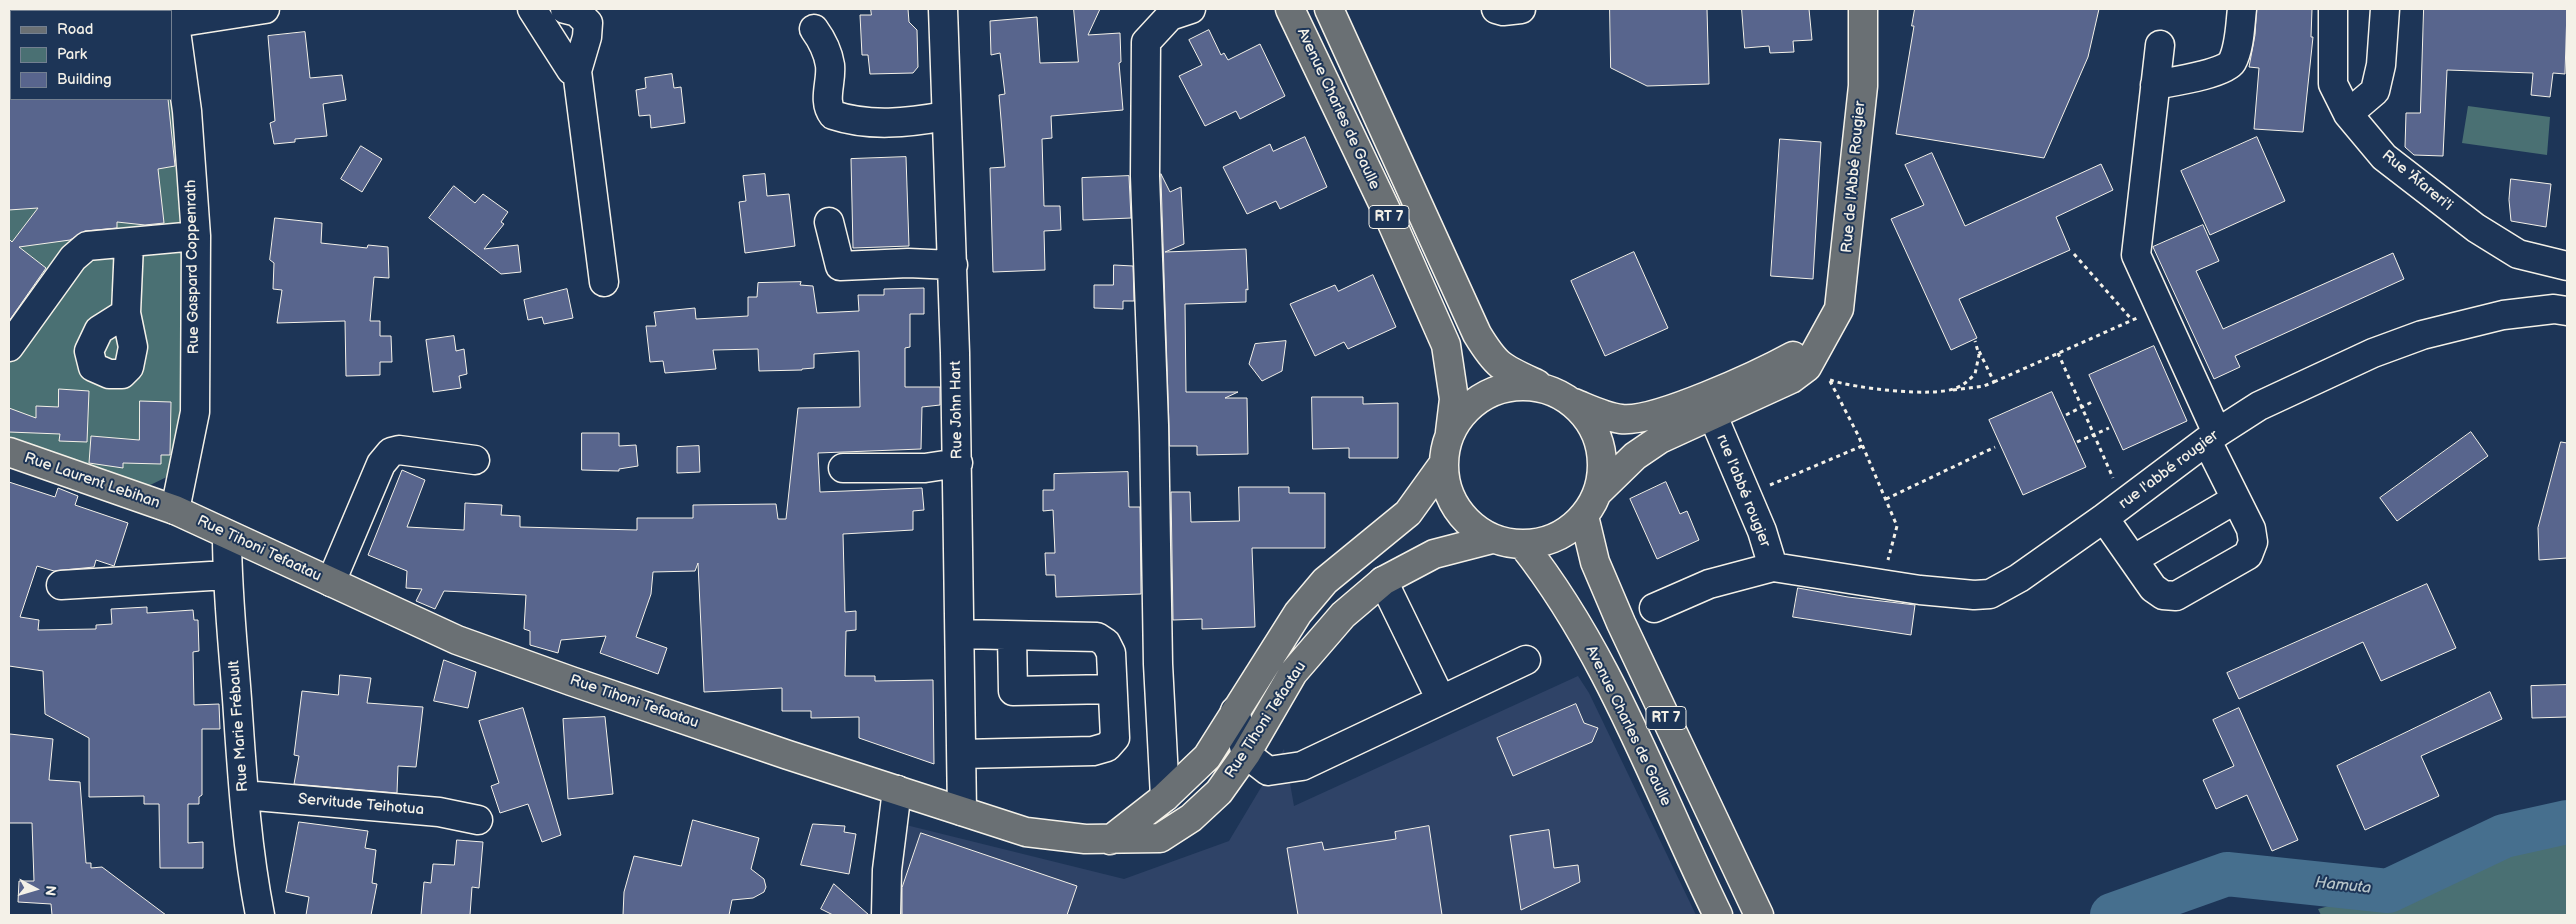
<!DOCTYPE html>
<meta charset="utf-8">
<style>
body{margin:0}
#map{position:relative;width:2576px;height:924px;overflow:hidden;background:#1d3557;font-family:"Balsamiq Sans",sans-serif}
canvas{display:block}
.frame{position:absolute;inset:0;border:10px solid #f4f1e8;pointer-events:none}
.legend{position:absolute;left:10px;top:10px;width:162px;height:90px;box-sizing:border-box;background:#1d3557;border:1px solid #738091;margin:0;padding:6px 9px;list-style:none;font-size:15px;color:#f4f1e8}
.legend li{display:flex;align-items:center;gap:10px;height:25px}
.legend b{width:25px;border:1px solid #738091}
.north{position:absolute;left:10px;top:864px;width:50px;height:50px;-webkit-text-stroke:4px #1d3557;paint-order:stroke;rotate:96deg;font-size:14px;font-weight:700;line-height:20px;text-align:center;color:#f4f1e8}
.north::after{content:'';display:block;margin:auto;width:18px;height:22px;background:#f4f1e8;clip-path:polygon(50% 0,100% 100%,50% 72%,0 100%)}
</style>
<div id="map">
<canvas width="2576" height="924"></canvas>
<div class="frame"></div>
<ul class="legend">
<li><b style="height:6px;background:#6a7074"></b>Road</li>
<li><b style="height:14px;background:#4a7073"></b>Park</li>
<li><b style="height:14px;background:#58658d"></b>Building</li>
</ul>
<div class="north">N</div>
</div>
<script>
const c = document.querySelector('canvas').getContext('2d');
c.lineJoin = 'round';
function fillPath(path, color) {
  c.fillStyle = color;
  c.fill(path, 'evenodd');
}
function stroke(path, color, width, dash) {
  c.strokeStyle = color;
  c.lineWidth = width;
  c.lineCap = dash ? 'butt' : 'round';
  c.setLineDash(dash || []);
  c.stroke(path);
}
function write(font, color, halo, rows, align = 'center') {
  c.font = font + ' "Balsamiq Sans",sans-serif';
  c.lineWidth = 4;
  c.setLineDash([]);
  c.textBaseline = 'middle';
  c.strokeStyle = halo;
  c.fillStyle = color;
  for (const [text, x, y, turn = 0] of rows) {
    c.save();
    c.translate(x, y);
    c.rotate((+turn || 0) * Math.PI / 180);
    c.textAlign = isNaN(turn) ? turn : align;
    if (halo) c.strokeText(text, 0, 0);
    c.fillText(text, 0, 0);
    c.restore();
  }
}
const built = new Path2D(`
 M 1578,676 L 1589,693 L 1696,915 L 884,915 L 906,825 L 1124,879 L 1229,841 L 1284,749 L 1294,806 Z`);
const green = new Path2D(`
 M 9,9 L 162,9 L 163,11 L 11,11 L 11,99 L 171,99 L 185,289 L 179,471 L 140,490 L 9,440 Z
 M 2468,106 L 2550,117 L 2547,155 L 2462,143 Z
 M 2567,840 L 2567,915 L 2321,915 L 2318,909 Z`);
const river = new Path2D(`
 M 2112,915 L 2227,874 L 2388,891 L 2504,836 L 2567,822`);
const building = new Path2D(`
 M 871,9 L 908,9 L 909,22 L 917,30 L 918,67 L 913,73 L 870,74 L 868,55 L 862,55 L 860,15 L 871,15 Z
 M 1074,9 L 1100,9 L 1088,35 L 1120,33 L 1121,62 L 1119,63 L 1123,110 L 1051,116 L 1052,138 L 1042,139 L 1044,206 L 1060,206 L 1061,230 L 1044,231 L 1045,270 L 993,272 L 990,168 L 1005,167 L 999,95 L 1005,94 L 1000,53 L 991,55 L 990,21 L 1037,17 L 1040,63 L 1078,62 Z
 M 1610,9 L 1707,9 L 1709,84 L 1647,86 L 1611,68 Z
 M 1742,9 L 1809,9 L 1812,40 L 1793,41 L 1794,52 L 1770,53 L 1769,46 L 1745,48 Z
 M 1915,9 L 2099,9 L 2088,57 L 2044,158 L 1896,134 L 1914,26 L 1912,26 Z
 M 2257,9 L 2312,9 L 2311,37 L 2313,37 L 2303,132 L 2254,129 L 2259,68 L 2249,67 L 2255,35 Z
 M 2424,9 L 2567,9 L 2565,74 L 2553,73 L 2550,97 L 2531,95 L 2533,73 L 2447,70 L 2443,156 L 2414,155 L 2405,147 L 2406,113 L 2420,113 Z
 M 1209,30 L 1221,55 L 1224,53 L 1228,60 L 1260,44 L 1285,96 L 1240,119 L 1236,111 L 1205,126 L 1179,76 L 1202,65 L 1189,40 Z
 M 305,32 L 310,78 L 342,75 L 346,100 L 323,104 L 327,136 L 295,139 L 295,142 L 274,144 L 270,123 L 275,121 L 268,36 Z
 M 672,74 L 674,88 L 681,87 L 685,123 L 651,128 L 650,115 L 639,116 L 636,90 L 646,88 L 645,78 Z
 M 9,99 L 168,99 L 175,166 L 158,169 L 164,223 L 145,225 L 117,222 L 117,228 L 85,231 L 70,240 L 19,247 L 46,268 L 9,321 L 9,239 L 12,242 L 38,208 L 9,210 Z
 M 1305,137 L 1327,187 L 1280,209 L 1276,201 L 1247,214 L 1223,167 L 1270,144 L 1273,151 Z
 M 2257,137 L 2285,201 L 2210,235 L 2181,171 Z
 M 1780,139 L 1821,142 L 1813,279 L 1771,276 Z
 M 361,146 L 382,159 L 362,192 L 341,179 Z
 M 1932,153 L 1965,226 L 2101,164 L 2113,190 L 2056,217 L 2070,250 L 1959,299 L 1977,338 L 1951,350 L 1891,219 L 1924,205 L 1905,165 Z
 M 906,157 L 909,246 L 853,248 L 851,159 Z
 M 765,174 L 767,196 L 789,194 L 795,246 L 745,253 L 739,202 L 746,201 L 743,176 Z
 M 1161,174 L 1170,192 L 1181,187 L 1184,244 L 1165,252 L 1246,249 L 1248,290 L 1246,289 L 1246,302 L 1185,304 L 1186,392 L 1238,392 L 1225,398 L 1247,398 L 1248,454 L 1197,455 L 1197,446 L 1170,446 Z
 M 1129,176 L 1131,218 L 1083,220 L 1082,178 Z
 M 2511,179 L 2551,184 L 2546,227 L 2511,221 L 2509,200 Z
 M 454,186 L 475,203 L 483,194 L 508,212 L 501,222 L 504,224 L 484,249 L 518,245 L 521,272 L 501,274 L 429,218 Z
 M 275,218 L 322,223 L 321,243 L 367,248 L 368,245 L 388,247 L 389,278 L 374,277 L 370,321 L 380,321 L 380,336 L 391,336 L 392,362 L 380,362 L 380,375 L 346,376 L 345,321 L 277,323 L 282,290 L 273,289 L 274,263 L 270,260 Z
 M 2203,225 L 2219,261 L 2196,271 L 2223,329 L 2393,253 L 2404,279 L 2235,356 L 2240,367 L 2214,379 L 2153,247 Z
 M 1634,252 L 1668,328 L 1605,356 L 1571,281 Z
 M 1114,265 L 1133,266 L 1134,301 L 1123,301 L 1123,309 L 1094,308 L 1094,285 L 1113,285 Z
 M 1373,275 L 1396,327 L 1348,349 L 1344,342 L 1315,356 L 1290,304 L 1335,285 L 1338,291 Z
 M 801,282 L 800,285 L 813,286 L 817,313 L 859,311 L 858,295 L 884,295 L 884,289 L 924,288 L 924,314 L 910,314 L 910,347 L 905,348 L 905,387 L 940,387 L 940,405 L 922,407 L 921,449 L 818,453 L 820,492 L 922,488 L 924,510 L 913,511 L 913,530 L 843,534 L 845,612 L 856,611 L 856,630 L 846,631 L 845,676 L 875,676 L 875,681 L 933,680 L 934,764 L 859,738 L 859,717 L 811,718 L 811,711 L 782,711 L 782,688 L 704,692 L 698,563 L 695,571 L 653,572 L 651,594 L 636,637 L 667,648 L 658,674 L 600,653 L 606,636 L 561,640 L 558,653 L 530,645 L 530,631 L 524,629 L 526,595 L 444,591 L 435,609 L 416,601 L 422,589 L 406,588 L 407,571 L 368,555 L 402,470 L 425,480 L 407,527 L 464,530 L 465,503 L 502,505 L 501,515 L 520,516 L 520,527 L 637,530 L 637,518 L 693,518 L 693,505 L 776,504 L 778,519 L 786,519 L 798,408 L 860,407 L 859,351 L 814,354 L 814,368 L 802,369 L 802,370 L 759,371 L 758,349 L 713,350 L 716,369 L 665,373 L 663,361 L 650,362 L 646,326 L 656,326 L 654,312 L 695,308 L 696,319 L 748,316 L 748,297 L 757,297 L 758,283 Z
 M 567,289 L 573,318 L 544,324 L 542,317 L 528,320 L 524,300 Z
 M 454,336 L 456,351 L 464,349 L 467,374 L 459,376 L 461,388 L 433,392 L 426,340 Z
 M 1286,341 L 1282,371 L 1262,381 L 1249,364 L 1255,344 Z
 M 2154,346 L 2187,421 L 2123,450 L 2089,375 Z
 M 59,389 L 89,391 L 87,442 L 59,441 L 60,434 L 9,432 L 9,408 L 36,418 L 36,406 L 58,407 Z
 M 2052,392 L 2086,467 L 2023,495 L 1989,420 Z
 M 1312,397 L 1363,397 L 1363,404 L 1398,403 L 1398,458 L 1349,458 L 1349,448 L 1313,449 Z
 M 140,401 L 171,402 L 170,455 L 161,455 L 161,464 L 123,463 L 123,468 L 89,463 L 91,436 L 139,440 Z
 M 2471,432 L 2488,456 L 2397,521 L 2380,498 Z
 M 582,433 L 619,433 L 619,446 L 636,445 L 638,466 L 619,469 L 619,471 L 582,470 Z
 M 2561,442 L 2567,443 L 2567,558 L 2539,560 L 2538,528 Z
 M 699,446 L 700,472 L 677,473 L 677,447 Z
 M 1128,472 L 1129,507 L 1140,507 L 1141,594 L 1056,597 L 1055,575 L 1046,575 L 1045,553 L 1055,553 L 1053,510 L 1043,511 L 1043,490 L 1054,490 L 1054,474 Z
 M 9,482 L 55,497 L 58,488 L 78,496 L 75,505 L 128,523 L 114,566 L 96,560 L 94,567 L 54,571 L 37,566 L 20,617 L 39,620 L 38,630 L 96,629 L 96,625 L 112,624 L 111,609 L 147,607 L 147,613 L 193,610 L 194,620 L 198,620 L 199,651 L 193,652 L 194,705 L 219,704 L 220,729 L 202,729 L 202,795 L 199,797 L 199,804 L 188,804 L 188,843 L 203,842 L 203,868 L 160,868 L 159,804 L 144,804 L 144,796 L 89,797 L 89,738 L 45,714 L 43,671 L 9,666 Z
 M 1666,482 L 1680,514 L 1687,511 L 1699,540 L 1657,559 L 1630,499 Z
 M 1239,487 L 1289,487 L 1289,493 L 1325,493 L 1325,548 L 1252,548 L 1255,627 L 1202,629 L 1202,619 L 1173,620 L 1171,492 L 1190,492 L 1191,522 L 1239,521 Z
 M 2427,584 L 2456,648 L 2381,681 L 2363,642 L 2239,699 L 2227,673 Z
 M 1798,588 L 1848,597 L 1915,605 L 1911,635 L 1793,617 Z
 M 444,660 L 476,672 L 468,708 L 434,701 Z
 M 340,675 L 371,678 L 367,703 L 423,707 L 416,767 L 398,766 L 397,793 L 294,784 L 299,756 L 294,755 L 302,691 L 338,695 Z
 M 2567,685 L 2567,717 L 2532,718 L 2531,686 Z
 M 2490,692 L 2502,719 L 2421,756 L 2439,796 L 2365,830 L 2337,766 Z
 M 1576,704 L 1584,723 L 1598,728 L 1592,742 L 1513,776 L 1497,738 Z
 M 523,708 L 561,835 L 542,842 L 528,804 L 500,813 L 491,786 L 499,783 L 479,721 Z
 M 2239,708 L 2298,840 L 2272,851 L 2247,795 L 2216,809 L 2203,780 L 2234,766 L 2213,720 Z
 M 605,717 L 613,794 L 568,799 L 563,719 Z
 M 10,734 L 53,739 L 49,780 L 80,782 L 86,863 L 91,863 L 91,868 L 102,867 L 166,915 L 52,915 L 51,904 L 18,902 L 19,881 L 34,881 L 32,823 L 9,823 Z
 M 693,820 L 759,838 L 751,869 L 764,879 L 766,887 L 764,892 L 753,898 L 732,900 L 729,915 L 623,915 L 624,892 L 634,856 L 681,866 Z
 M 299,822 L 368,831 L 365,848 L 376,850 L 372,883 L 377,884 L 371,915 L 306,915 L 309,897 L 286,892 Z
 M 813,824 L 845,826 L 844,832 L 856,834 L 849,874 L 801,865 Z
 M 1429,826 L 1442,915 L 1298,915 L 1287,848 L 1322,842 L 1324,850 L 1396,839 L 1395,832 Z
 M 1549,830 L 1554,868 L 1578,865 L 1580,882 L 1521,910 L 1510,836 Z
 M 921,833 L 1077,886 L 1067,915 L 902,915 L 902,888 Z
 M 457,840 L 483,842 L 479,888 L 472,887 L 470,915 L 421,915 L 424,882 L 431,883 L 433,864 L 454,865 Z
 M 834,884 L 869,915 L 833,915 L 821,909 Z`);
const path = new Path2D(`
 M 2074,254 L 2132,320
 M 2058,353 L 2113,478
 M 1830,380 C 1854,388 1933,398 1956,388 C 1964,385 1969,380 1975,374 L 1979,355 L 1975,341
 M 1830,381 L 1858,435 L 1897,526 L 1888,560
 M 1994,382 L 2137,318
 M 1953,390 L 1984,386 L 1994,382 L 1979,351
 M 2066,415 L 2094,401
 M 2077,442 L 2109,428
 M 1770,485 L 1862,446
 M 1886,499 L 1995,447`);
const minor = new Path2D(`
 M 173,9 L 187,111 L 196,236 L 195,412 L 175,510
 M 532,9 L 571,70 L 577,71
 M 565,9 L 577,12 L 588,23 L 587,37 L 577,71 L 604,282
 M 943,9 L 955,353 L 962,811
 M 1496,9 L 1503,11 L 1521,9
 M 2333,9 L 2333,84 L 2348,114 L 2384,157 L 2476,228 L 2518,254 L 2567,266
 M 175,23 L 265,9
 M 814,29 C 822,40 828,52 830,65 C 832,82 822,101 833,115 C 869,127 908,123 945,116
 M 2160,45 L 2136,255 L 2217,433
 M 2155,85 C 2170,82 2225,74 2232,62 C 2240,47 2240,25 2242,9
 M 2348,114 L 2375,91 L 2381,65 L 2385,9
 M 829,222 L 840,266 L 908,263 L 953,265
 M 126,313 L 99,330 L 89,351 L 93,367 L 109,374 L 122,374 L 129,367 L 133,347 L 126,313 L 129,244
 M 9,347 L 73,258 L 87,246 L 196,236
 M 1713,416 L 1762,531 L 1773,567
 M 843,468 L 925,468 L 958,463
 M 2104,518 L 2153,588 L 2163,595 L 2176,596 L 2248,555 L 2253,542 L 2251,529 L 2207,441
 M 227,536 C 227,591 233,645 237,699 C 242,772 246,844 260,915
 M 2134,559 L 2236,499
 M 1383,581 L 1441,700
 M 331,582 L 381,464 L 391,452 L 399,450 L 475,460
 M 61,585 L 227,575
 M 1654,608 L 1709,584 L 1773,567 L 1920,590 L 1974,595 L 1990,594 L 2019,578 L 2104,518 L 2217,433 L 2259,406 L 2373,353 L 2422,335 L 2503,315 L 2554,309 L 2567,311
 M 960,634 L 1097,637 L 1106,643 L 1111,653 L 1115,738 L 1107,747 L 1093,751 L 962,754
 M 1012,636 L 1013,691 L 1112,689
 M 1235,711 L 1246,754 L 1268,771 L 1302,766 L 1526,660
 M 244,795 L 439,812 L 478,820
 M 1165,797 L 1158,664 L 1154,425 L 1145,176 L 1146,42 L 1170,16 L 1191,9
 M 886,915 L 887,870 L 897,790`);
const major = new Path2D(`
 M 1290,9 L 1388,214 L 1446,345 L 1454,399 L 1450,432
 M 1329,9 L 1477,334 C 1497,367 1502,368 1537,384
 M1444 465a79 79 0 1 1 158 0a79 79 0 1 1-158 0Z
 M 1574,403 C 1589,409 1605,417 1621,419 C 1655,423 1760,374 1793,356
 M 9,452 L 175,510 L 457,640 L 571,681 L 788,755 L 1026,832 L 1085,839 L 1160,838 L 1191,818 L 1219,792 L 1246,754 L 1293,673 L 1343,615 L 1383,581 L 1434,554 L 1492,539
 M 1597,493 L 1635,456 L 1660,439 L 1791,379 L 1807,367 L 1839,309 L 1863,86 L 1863,9
 M 1584,516 L 1595,562 L 1621,623 L 1759,915
 M 1523,545 C 1610,655 1657,791 1718,915
 M 1110,840 L 1165,797 L 1207,757 L 1298,613 L 1325,581 L 1408,513 L 1444,463`);
const shields = [
 [1389,217,40],
 [1666,718,40]
];
const shieldNames = [
 ["RT 7",1389,217],
 ["RT 7",1666,718]
];
const streetNames = [
 ["Avenue Charles de Gaulle",1338,109,65],
 ["Rue de l'Abbé Rougier",1854,177,-85],
 ["Rue 'Āfareri'i",2417,181,39],
 ["Rue Gaspard Coppenrath",193,267,-91],
 ["Rue John Hart",957,410,-91],
 ["rue l'abbé rougier",2169,470,-37],
 ["Rue Laurent Lebihan",92,481,19],
 ["rue l'abbé rougier",1743,491,68],
 ["Rue Tihoni Tefaatau",259,549,25],
 ["Rue Tihoni Tefaatau",634,702,19],
 ["Rue Tihoni Tefaatau",1266,720,-57],
 ["Rue Marie Frébault",239,726,-94],
 ["Avenue Charles de Gaulle",1628,726,64],
 ["Servitude Teihotua",361,805,5]
];
const waterNames = [
 ["Hamuta",2343,886,6]
];
fillPath(built, '#2f4367');
fillPath(green, '#4a7073');
stroke(river, '#466f8e', 44);
fillPath(building, '#58658d');
stroke(building, '#f4f1e8', 1);
stroke(minor, '#f4f1e8', 31);
stroke(major, '#f4f1e8', 31);
stroke(path, '#f4f1e8', 3, [4, 4]);
stroke(minor, '#1d3557', 28);
stroke(major, '#6a7074', 28);
for (const [x, y, w] of shields) {
  const box = new Path2D();
  box.roundRect(x - w / 2, y - 11.5, w, 23, 4);
  c.fillStyle = '#1d3557';
  c.fill(box);
  stroke(box, '#f4f1e8', 1);
}
write('bold 14px', '#f4f1e8', null, shieldNames);
write('15px', '#f4f1e8', '#1d3557', streetNames);
write('italic 16px', '#b7c4c8', '#1d3557', waterNames);
</script>
